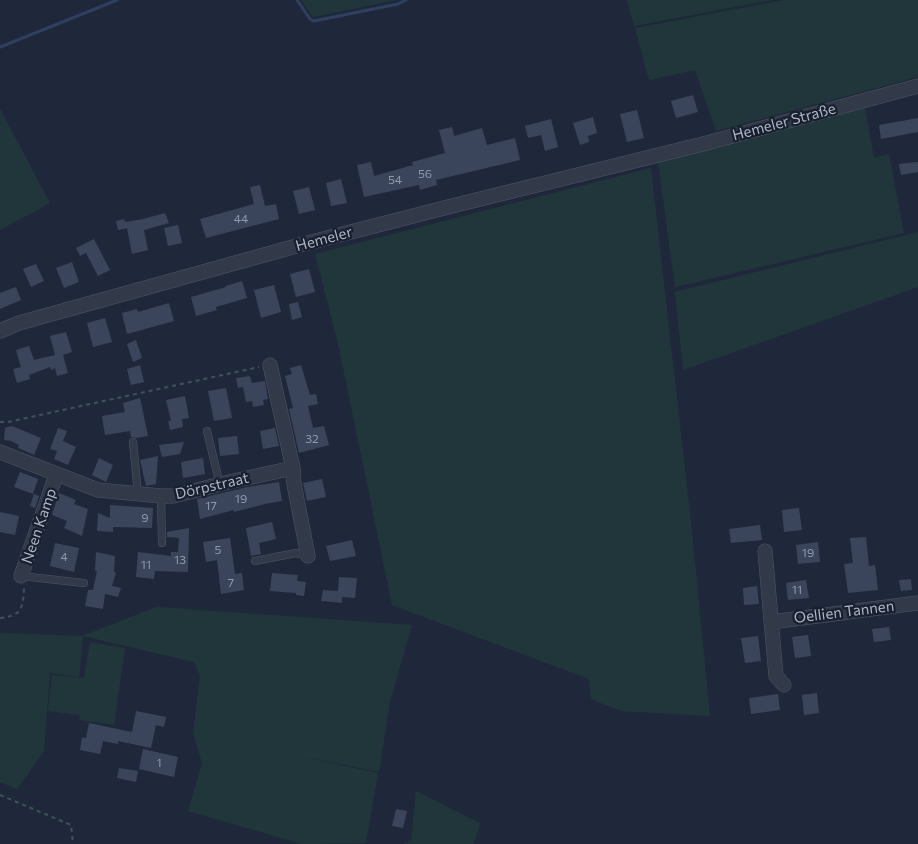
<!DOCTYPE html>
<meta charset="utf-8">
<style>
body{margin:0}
canvas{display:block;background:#1f283a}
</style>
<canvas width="918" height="844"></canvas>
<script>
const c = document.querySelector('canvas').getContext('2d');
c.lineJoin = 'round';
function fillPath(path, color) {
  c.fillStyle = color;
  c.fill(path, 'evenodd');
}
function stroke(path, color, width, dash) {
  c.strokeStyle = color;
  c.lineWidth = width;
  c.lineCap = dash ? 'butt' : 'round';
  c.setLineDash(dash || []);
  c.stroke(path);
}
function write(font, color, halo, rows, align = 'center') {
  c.font = font + ' Commissioner,sans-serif';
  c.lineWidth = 4.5;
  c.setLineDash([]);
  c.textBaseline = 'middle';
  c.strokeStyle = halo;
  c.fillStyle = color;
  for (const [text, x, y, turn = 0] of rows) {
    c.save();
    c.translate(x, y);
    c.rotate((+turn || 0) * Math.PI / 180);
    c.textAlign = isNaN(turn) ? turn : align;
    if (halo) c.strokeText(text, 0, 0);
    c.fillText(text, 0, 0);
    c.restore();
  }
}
const green = new Path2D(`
 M 301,0 L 396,0 L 313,17 Z
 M 627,0 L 772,0 L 634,26 Z
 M 784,0 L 918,0 L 918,77 L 716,131 L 695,70 L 649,80 L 635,28 Z
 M 865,108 L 874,158 L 889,154 L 904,233 L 675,287 L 658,162 Z
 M 0,109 L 50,203 L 0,230 Z
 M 651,168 L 691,522 L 710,716 L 621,711 L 591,699 L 589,679 L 392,605 L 339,348 L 315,254 Z
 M 918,232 L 918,287 L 683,370 L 675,292 Z
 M 156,607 L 412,625 L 390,702 L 379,772 L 280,752 L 378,773 L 366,843 L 302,844 L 188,811 L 202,763 L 193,733 L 200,676 L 194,662 L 83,636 L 79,677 L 50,673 L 44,751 L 17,789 L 0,782 L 0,633 L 82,636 Z
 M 90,642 L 125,648 L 114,725 L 79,720 L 80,715 L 48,711 L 52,675 L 84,678 Z
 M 416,791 L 481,824 L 473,844 L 403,844 L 411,840 Z`);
const stream = new Path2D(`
 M 297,0 L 310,19 L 314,21 L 398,4 L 406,0
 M 0,47 L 117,0`);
const building = new Path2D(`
 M 693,95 L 698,112 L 676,118 L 671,101 Z
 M 637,110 L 644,138 L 627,142 L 620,114 Z
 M 593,117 L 597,133 L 588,136 L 589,142 L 580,145 L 573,123 Z
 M 918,118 L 918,132 L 881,139 L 879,125 Z
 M 551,119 L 558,147 L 545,151 L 541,135 L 528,138 L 525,126 Z
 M 452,127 L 454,136 L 482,128 L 487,145 L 515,138 L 520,160 L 436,180 L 437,185 L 420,190 L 419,185 L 364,197 L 357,165 L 371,162 L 374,176 L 413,165 L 412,162 L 445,153 L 439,130 Z
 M 918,162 L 918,172 L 901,175 L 899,164 Z
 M 341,179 L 347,203 L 331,206 L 326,183 Z
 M 260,185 L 265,206 L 276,204 L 279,219 L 206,238 L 200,219 L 254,204 L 250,187 Z
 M 309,187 L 315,210 L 299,214 L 293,191 Z
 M 165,213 L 169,223 L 144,230 L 148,250 L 132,254 L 127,228 L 118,230 L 116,221 L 124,219 L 125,222 L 143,219 Z
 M 178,225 L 182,243 L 168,246 L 164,228 Z
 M 94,239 L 110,270 L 98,276 L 86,253 L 80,256 L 76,248 Z
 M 72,262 L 79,282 L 64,288 L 56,268 Z
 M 36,264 L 44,281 L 31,287 L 23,269 Z
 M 309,269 L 315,292 L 296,297 L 290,274 Z
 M 242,281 L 247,298 L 216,307 L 217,310 L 196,316 L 191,297 L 226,287 L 226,286 Z
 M 274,285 L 281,312 L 261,318 L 254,290 Z
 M 16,287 L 21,300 L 0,309 L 0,293 Z
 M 298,302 L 302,317 L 292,320 L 289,304 Z
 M 169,303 L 174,321 L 127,334 L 122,313 L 137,309 L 138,312 Z
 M 105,318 L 112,342 L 93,347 L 87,323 Z
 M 66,332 L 72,352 L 63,355 L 68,373 L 57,376 L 55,368 L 51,370 L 50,367 L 29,375 L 30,379 L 17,383 L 13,369 L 21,367 L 16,350 L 29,346 L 34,360 L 55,355 L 50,336 Z
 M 136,340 L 142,358 L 133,362 L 127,344 Z
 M 140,365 L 144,382 L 131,385 L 127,369 Z
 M 301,365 L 310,395 L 316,394 L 318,404 L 308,406 L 313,428 L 324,426 L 329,445 L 299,453 L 289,409 L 293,408 L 285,376 L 292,374 L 290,368 Z
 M 250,376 L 252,383 L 265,381 L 268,399 L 263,400 L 264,405 L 253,407 L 252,401 L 246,402 L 243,387 L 238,388 L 236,378 Z
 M 226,388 L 232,418 L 214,421 L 208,391 Z
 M 185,396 L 189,418 L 182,419 L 183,427 L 170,430 L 168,421 L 171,421 L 166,400 Z
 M 140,398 L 148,436 L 136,438 L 131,437 L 130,431 L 105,435 L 102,416 L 125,412 L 123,403 Z
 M 12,426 L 41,438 L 34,455 L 18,448 L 19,445 L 11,441 L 4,440 L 5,428 Z
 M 58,428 L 67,431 L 63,441 L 76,447 L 68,465 L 54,459 L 57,451 L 50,449 Z
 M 275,428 L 279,446 L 263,449 L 260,431 Z
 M 237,436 L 239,454 L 220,456 L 218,438 Z
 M 184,442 L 180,454 L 162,457 L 159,445 Z
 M 158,456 L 156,484 L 146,486 L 140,460 Z
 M 99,458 L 113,465 L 106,482 L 92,475 Z
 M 203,458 L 205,474 L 183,478 L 181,462 Z
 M 20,472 L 38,479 L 33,494 L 14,487 Z
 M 322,479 L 326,497 L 307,501 L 303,483 Z
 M 279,482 L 282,501 L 265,504 L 234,512 L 234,510 L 200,519 L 197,499 L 248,487 Z
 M 59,493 L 76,500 L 74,504 L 88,509 L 82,536 L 64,528 L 67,521 L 52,515 Z
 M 34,494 L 39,496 L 35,508 L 30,506 Z
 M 110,505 L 153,508 L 152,528 L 113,527 L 113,532 L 97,531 L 98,513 L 110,518 Z
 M 799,508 L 802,530 L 784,532 L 782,510 Z
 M 0,512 L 19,516 L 15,535 L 0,532 Z
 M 272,522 L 276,539 L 259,543 L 261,554 L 251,556 L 246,528 Z
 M 760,525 L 762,540 L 731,543 L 729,529 Z
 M 189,528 L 188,572 L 155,571 L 154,579 L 136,577 L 138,552 L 171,556 L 171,552 L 178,552 L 179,538 L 167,537 L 167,532 Z
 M 866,537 L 869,566 L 875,565 L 878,590 L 848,593 L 844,564 L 853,563 L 850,538 Z
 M 230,538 L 235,574 L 242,573 L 244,590 L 221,594 L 217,560 L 206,562 L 203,542 Z
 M 352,540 L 356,556 L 330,561 L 326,546 Z
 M 818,542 L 820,562 L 798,564 L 796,545 Z
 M 55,543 L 79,548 L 74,572 L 50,566 Z
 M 96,552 L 115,556 L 114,572 L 116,573 L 112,586 L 121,588 L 118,597 L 105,594 L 103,609 L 85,606 L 88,590 L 93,590 L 97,571 L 95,571 Z
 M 272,573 L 298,575 L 297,581 L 306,582 L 304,596 L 296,595 L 296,593 L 270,591 Z
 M 339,577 L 357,578 L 355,598 L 342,597 L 342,603 L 321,601 L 323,590 L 338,591 Z
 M 911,579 L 912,590 L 901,591 L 899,580 Z
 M 806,580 L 809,598 L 788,600 L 786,583 Z
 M 757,586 L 759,604 L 744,605 L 743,588 Z
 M 889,627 L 891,640 L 874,642 L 872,629 Z
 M 808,635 L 811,656 L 795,658 L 792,637 Z
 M 758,636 L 761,661 L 745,663 L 741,638 Z
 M 817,693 L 819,713 L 804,715 L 802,695 Z
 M 778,694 L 780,710 L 751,714 L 749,698 Z
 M 136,711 L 166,717 L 164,727 L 156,725 L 151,748 L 118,741 L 118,744 L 103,741 L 100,754 L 80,750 L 82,737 L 86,738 L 89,723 L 132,732 Z
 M 143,749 L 178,757 L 174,777 L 139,769 Z
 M 119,768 L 138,771 L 136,782 L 117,778 Z
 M 396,809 L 407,811 L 403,828 L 392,826 Z`);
const path = new Path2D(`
 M 0,422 L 8,422 L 259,367
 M 0,618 C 22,616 23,608 24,588
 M 0,795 L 71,825 L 73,844`);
const service = new Path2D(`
 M 207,431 L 220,485
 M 133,442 L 138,494
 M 161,496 L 162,543
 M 255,561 L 296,553 L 308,556
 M 21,576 L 84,583`);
const minor = new Path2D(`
 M 0,331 L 19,323 L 300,245 L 452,206 L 703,144 L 918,86
 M 270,365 L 293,468 L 294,484 L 308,556
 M 0,452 L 98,490 L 161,496 L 173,496 L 229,482 L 293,468
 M 765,551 L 776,676 L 784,685
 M 21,576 L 56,475
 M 771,622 L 918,603`);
const numberNames = [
 ["56",425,174],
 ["54",395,180],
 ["44",241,219],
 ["32",312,439],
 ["19",241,499],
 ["17",211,506],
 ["9",145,518],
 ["5",218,550],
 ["19",808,553],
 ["4",64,557],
 ["13",180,560],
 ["11",146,565],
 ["7",231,583],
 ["11",797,590],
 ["1",159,763]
];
const streetNames = [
 ["Hemeler Straße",784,122,-15],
 ["Hemeler",324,239,-15],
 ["Dörpstraat",212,486,-13],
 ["Neen Kamp",39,526,-71],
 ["Oellien Tannen",844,612,-7]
];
fillPath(green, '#20363b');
stroke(stream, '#2f3f61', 3);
fillPath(building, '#3a445a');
stroke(service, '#4d5565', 8);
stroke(minor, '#4d5565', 15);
stroke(path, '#3e5358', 2, [4, 4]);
stroke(service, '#323a4a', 7);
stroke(minor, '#323a4a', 14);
write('12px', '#9099ac', null, numberNames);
write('15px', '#adb5c7', '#181f2e', streetNames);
</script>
